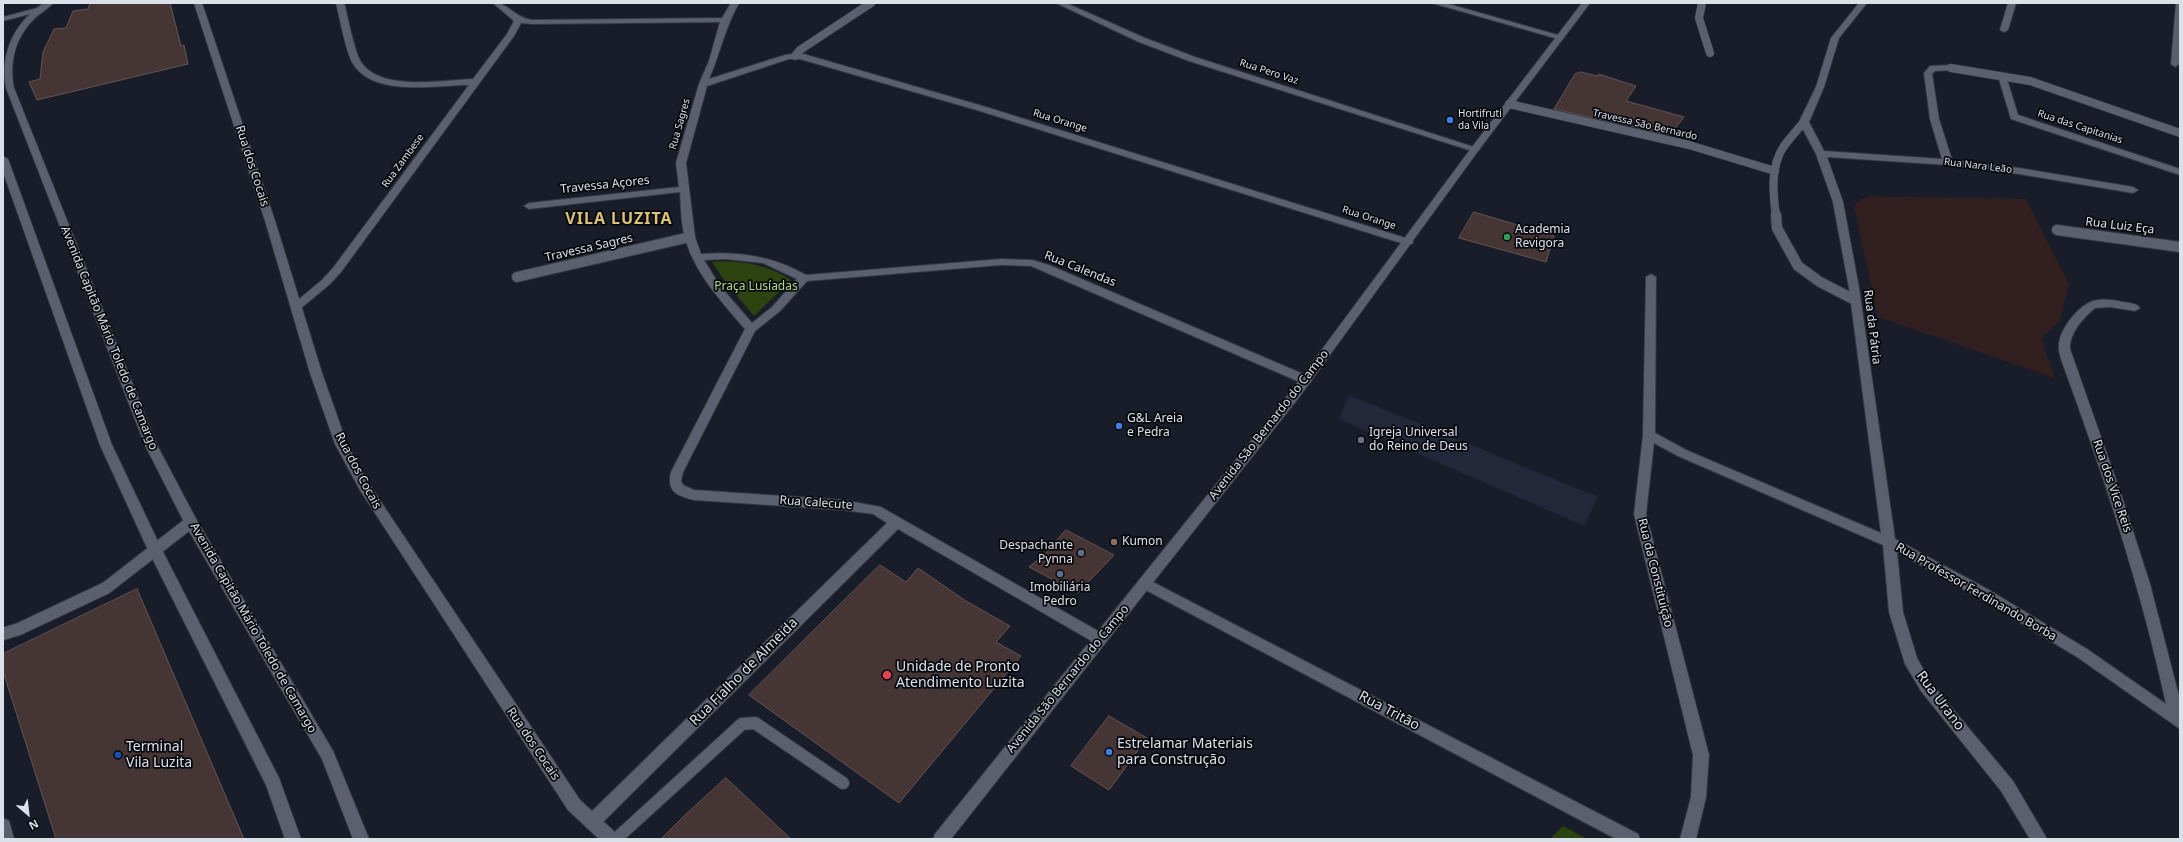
<!DOCTYPE html>
<meta charset="utf-8">
<style>
body{margin:0}
#map{position:relative;width:2183px;height:842px;overflow:hidden;background:#191d29;font-family:"Noto Sans",sans-serif}
canvas{display:block}
.frame{position:absolute;inset:0;border:4px solid #dce0e8;pointer-events:none}
.north{position:absolute;left:8px;top:794px;width:40px;height:40px;-webkit-text-stroke:3px #06080d;paint-order:stroke;rotate:152deg;font-size:11px;font-weight:700;line-height:16px;text-align:center;color:#dce0e8}
.north::after{content:'';display:block;margin:auto;width:14px;height:18px;background:#dce0e8;clip-path:polygon(50% 0,100% 100%,50% 72%,0 100%)}
</style>
<div id="map">
<canvas width="2183" height="842"></canvas>
<div class="frame"></div>
<div class="north">N</div>
</div>
<script>
const c = document.querySelector('canvas').getContext('2d');
c.lineJoin = 'round';
function fillPath(path, color) {
  c.fillStyle = color;
  c.fill(path, 'evenodd');
}
function stroke(path, color, width, dash) {
  c.strokeStyle = color;
  c.lineWidth = width;
  c.lineCap = dash ? 'butt' : 'round';
  c.setLineDash(dash || []);
  c.stroke(path);
}
function write(font, color, halo, rows, align = 'center') {
  c.font = font + ' "Noto Sans",sans-serif';
  c.lineWidth = 3.5;
  c.setLineDash([]);
  c.textBaseline = 'middle';
  c.strokeStyle = halo;
  c.fillStyle = color;
  for (const [text, x, y, turn = 0] of rows) {
    c.save();
    c.translate(x, y);
    c.rotate((+turn || 0) * Math.PI / 180);
    c.textAlign = isNaN(turn) ? turn : align;
    if (halo) c.strokeText(text, 0, 0);
    c.fillText(text, 0, 0);
    c.restore();
  }
}
const built = new Path2D(`
 M 1349,395 L 1598,497 L 1584,526 L 1339,419 Z`);
const education = new Path2D(`
 M 1871,196 L 2026,199 L 2069,284 L 2060,320 L 2041,339 L 2055,378 L 1878,317 L 1854,207 L 1859,200 Z`);
const green = new Path2D(`
 M 712,262 C 740,260 767,264 791,280 L 754,316 L 727,284 Z
 M 1563,826 L 1587,839 L 1550,839 Z`);
const building = new Path2D(`
 M 97,3 L 170,3 L 181,46 L 184,45 L 188,64 L 37,100 L 29,82 L 40,79 L 43,52 L 54,29 L 66,28 L 73,11 L 88,9 L 90,4 Z
 M 1581,72 L 1597,76 L 1599,74 L 1636,86 L 1626,101 L 1684,117 L 1670,135 L 1554,109 L 1575,74 Z
 M 1474,212 L 1554,236 L 1546,262 L 1459,238 Z
 M 1066,530 L 1114,555 L 1078,593 L 1029,567 L 1045,554 Z
 M 880,565 L 906,582 L 918,568 L 966,601 L 1010,626 L 996,642 L 1021,656 L 899,803 L 749,695 Z
 M 137,589 L 244,839 L 56,839 L 3,671 L 3,654 Z
 M 1109,716 L 1147,738 L 1109,790 L 1071,766 Z
 M 726,778 L 791,839 L 661,839 L 684,816 Z`);
const path = new Path2D(`
 M 2180,86 L 2180,93`);
const laneFar2 = new Path2D(`
 M 1702,3 L 1699,18 L 1710,53
 M 795,56 L 800,50 L 871,3
 M 1951,68 L 2030,81 L 2180,133
 M 1509,104 L 1689,145 L 1775,171
 M 1776,216 C 1773,194 1770,166 1784,146 C 1790,138 1797,130 1804,122`);
const laneFar1 = new Path2D(`
 M 1776,215 L 1777,228 L 1798,266 L 1820,282 L 1855,300
 M 2057,230 L 2180,247
 M 517,277 L 690,237`);
const lane = new Path2D(`
 M 3,634 L 19,629 L 106,588 L 191,522
 M 616,839 L 742,724 L 755,723 L 843,783`);
const street = new Path2D(`
 M 336,3 L 344,3 C 348,17 354,51 361,62 C 381,92 442,80 473,79 L 507,34 L 514,21 L 493,3 C 510,3 513,17 532,20 L 722,18 L 731,3 L 739,3 C 725,27 720,54 709,79 L 785,55 L 800,53 L 986,107 L 1412,240 L 1413,242 L 1412,244 L 1404,244 L 980,111 L 800,59 L 789,59 L 707,86 L 686,163 L 695,237 L 701,254 C 738,251 773,256 806,275 L 1001,259 L 1032,260 L 1049,265 L 1310,377 L 1312,380 L 1310,383 L 1302,383 L 1031,266 L 1001,265 L 807,281 L 780,311 L 755,331 L 683,472 L 681,481 L 683,485 L 694,490 L 843,500 L 881,507 L 1105,635 L 1107,639 L 1105,643 L 1100,645 L 1095,643 L 898,529 L 598,827 L 592,830 L 586,827 L 584,822 L 586,817 L 887,523 L 873,514 L 843,510 L 694,500 C 677,496 666,491 671,472 L 745,329 C 722,302 695,274 685,238 C 681,224 681,207 680,192 L 529,209 L 524,206 L 529,203 L 679,187 L 676,163 L 699,84 L 709,61 L 720,22 L 532,24 L 521,23 L 514,36 L 341,272 L 330,284 L 300,309 L 292,309 L 291,307 L 292,305 L 322,280 L 333,268 L 469,85 C 435,85 372,98 352,62 C 345,48 340,19 336,3 ZM 725,259 L 763,263 L 797,279 L 772,307 L 752,323 L 720,286 L 704,260 Z
 M 1056,3 L 1066,3 L 1145,38 L 1195,57 L 1480,149 L 1478,151 L 1472,151 L 1189,61 L 1139,42 Z
 M 1432,3 L 1445,3 L 1565,37 L 1558,39 Z
 M 1859,3 L 1867,3 L 1839,38 L 1824,87 L 1809,122 L 1824,151 L 1942,159 L 1930,119 L 1924,73 L 1930,66 L 1951,65 L 1955,68 L 1954,70 L 1935,71 L 1932,74 L 1939,119 L 1952,160 L 2019,168 L 2133,187 L 2138,190 L 2133,193 L 2019,174 L 1948,165 L 1827,157 L 1843,202 L 1859,288 L 1895,539 L 1989,590 L 2087,649 L 2166,704 C 2141,587 2103,474 2062,362 C 2060,356 2058,350 2059,344 C 2060,329 2079,305 2093,301 C 2103,298 2113,300 2123,302 C 2129,303 2137,303 2140,308 L 2135,311 L 2110,307 L 2095,308 C 2084,317 2069,333 2070,349 L 2121,494 L 2150,584 L 2180,700 L 2180,729 L 2077,657 L 1979,598 L 1897,552 L 1903,612 L 1917,658 L 1931,683 L 2013,781 L 2047,839 L 2030,839 L 2001,791 L 1921,691 L 1905,664 L 1889,612 L 1883,545 L 1678,456 L 1654,443 L 1646,514 L 1709,755 L 1706,797 L 1696,839 L 1680,839 L 1691,797 L 1693,755 L 1634,514 L 1643,435 L 1646,277 L 1651,274 L 1656,277 L 1655,433 L 1686,450 L 1881,533 L 1849,288 L 1833,202 L 1816,154 L 1799,122 L 1816,87 L 1831,38 Z
 M 2008,3 L 2016,3 L 2008,30 L 2004,32 L 2000,30 Z
 M 2176,3 L 2180,3 L 2179,64 L 2175,67 L 2171,64 Z
 M 2002,73 L 2006,76 L 2018,115 L 2180,169 L 2180,175 L 2011,119 L 1998,76 Z
 M 1145,578 L 1638,834 L 1640,839 L 1616,839 L 1140,587 L 1138,583 L 1140,579 Z`);
const secondary = new Path2D(`
 M 44,3 L 53,3 C 48,9 40,13 34,19 C 15,38 9,62 14,88 L 157,445 L 196,519 L 333,751 L 369,839 L 353,839 L 322,759 L 186,526 L 145,445 L 6,88 C 1,60 9,34 30,14 L 3,21 L 3,17 L 37,8 Z
 M 194,3 L 202,3 L 276,224 L 322,373 L 347,444 L 369,484 L 580,800 L 617,834 L 619,839 L 599,839 L 568,810 L 360,490 L 335,444 L 310,373 L 266,224 Z
 M 1582,3 L 1590,3 L 1478,151 L 1300,396 L 951,839 L 933,839 L 935,834 L 1292,390 L 1472,147 Z
 M 3,156 L 8,159 L 112,445 L 162,550 L 279,778 L 301,839 L 285,839 L 266,785 L 148,550 L 100,445 L 3,172 Z
 M 3,818 L 9,821 L 14,839 L 3,839 Z`);
const markers = [
 [1450,120,4,"#3f7fe0"],
 [1507,237,4,"#2e9e5b"],
 [1119,426,4,"#3f7fe0"],
 [1361,440,4,"#6b7280"],
 [1114,542,4,"#8d6e63"],
 [1081,553,4,"#5c6f8a"],
 [1060,574,4,"#5c6f8a"],
 [887,675,5,"#e0444e"],
 [1109,752,4,"#3f7fe0"],
 [118,755,4,"#1a4fb4"]
];
const farStreetnames = [
 ["Rua Pero Vaz",1269,72,18],
 ["Rua Orange",1060,121,17],
 ["Rua Sagres",680,124,-74],
 ["Travessa São Bernardo",1645,125,13],
 ["Rua das Capitanias",2080,127,18],
 ["Rua Zambese",403,161,-54],
 ["Rua Nara Leão",1978,166,7],
 ["Rua Orange",1369,218,18]
];
const farPoinames = [
 ["Hortifruti",1458,114],
 ["da Vila",1458,126]
];
const streetNames = [
 ["Rua dos Cocais",252,166,72],
 ["Travessa Açores",605,185,-6],
 ["Rua Luiz Eça",2120,226,7],
 ["Travessa Sagres",589,248,-13],
 ["Rua Calendas",1080,269,22],
 ["Rua da Pátria",1872,327,83],
 ["Avenida Capitão Mário Toledo de Camargo",109,338,68],
 ["Avenida São Bernardo do Campo",1269,425,-52],
 ["Rua dos Cocais",358,471,62],
 ["Rua dos Vice Reis",2112,486,71],
 ["Rua Calecute",816,503,4],
 ["Rua da Constituição",1655,573,76],
 ["Rua Professor Ferdinando Borba",1976,592,30],
 ["Avenida Capitão Mário Toledo de Camargo",253,628,60],
 ["Avenida São Bernardo do Campo",1068,679,-51],
 ["Rua dos Cocais",533,744,56]
];
const poiNames = [
 ["Academia",1515,230],
 ["Revigora",1515,244],
 ["G&L Areia",1127,419],
 ["e Pedra",1127,433],
 ["Igreja Universal",1369,433],
 ["do Reino de Deus",1369,447],
 ["Kumon",1122,542],
 ["Despachante",1073,546,"right"],
 ["Pynna",1073,560,"right"],
 ["Imobiliária",1060,588,"center"],
 ["Pedro",1060,602,"center"]
];
const parkNames = [
 ["Praça Lusíadas",756,287]
];
const nearPoinames = [
 ["Unidade de Pronto",896,667],
 ["Atendimento Luzita",896,683],
 ["Estrelamar Materiais",1117,744],
 ["para Construção",1117,760],
 ["Terminal",126,747],
 ["Vila Luzita",126,763]
];
const nearStreetnames = [
 ["Rua Fialho de Almeida",744,672,-45],
 ["Rua Urano",1940,701,53],
 ["Rua Tritão",1389,711,28]
];
const districtNames = [
 ["VILA LUZITA",619,219]
];
fillPath(built, '#222839');
fillPath(education, '#321f1f');
fillPath(green, '#2c4310');
fillPath(building, '#453534');
stroke(building, '#645352', 1);
stroke(laneFar2, '#343740', 9);
stroke(laneFar1, '#343740', 12);
stroke(lane, '#343740', 14);
stroke(street, '#343740', 2);
stroke(secondary, '#343740', 2);
stroke(path, '#6c707b', 2, [2, 1.5]);
stroke(laneFar2, '#5a606d', 8);
stroke(laneFar1, '#5a606d', 10);
stroke(lane, '#5a606d', 12);
fillPath(street, '#5a606d');
fillPath(secondary, '#5a606d');
for (const [x, y, r, color] of markers) {
  const dot = new Path2D();
  dot.arc(x, y, r, 0, 2 * Math.PI);
  c.fillStyle = color;
  c.fill(dot);
  stroke(dot, '#06080d', 1.5);
}
write('10px', '#dce0e8', '#06080d', farStreetnames);
write('10px', '#dce0e8', '#06080d', farPoinames, 'left');
write('12px', '#dce0e8', '#06080d', streetNames);
write('12px', '#dce0e8', '#06080d', poiNames, 'left');
write('12px', '#b2db8a', '#06080d', parkNames);
write('14px', '#dce0e8', '#06080d', nearPoinames, 'left');
write('14px', '#dce0e8', '#06080d', nearStreetnames);
c.letterSpacing = '1px';
write('bold 16px', '#dbc075', '#06080d', districtNames);
c.letterSpacing = '0px';
</script>
